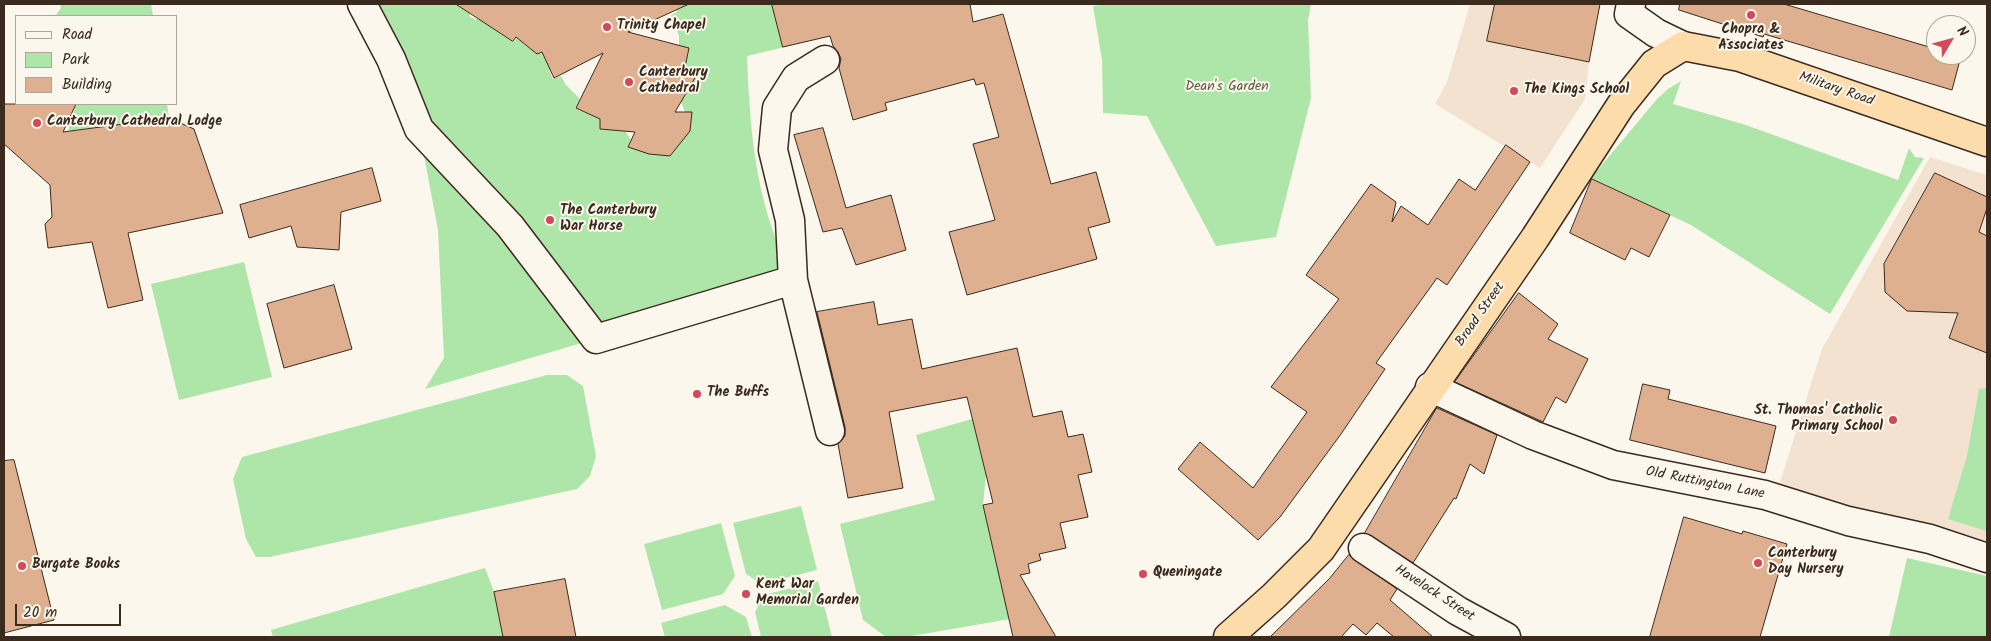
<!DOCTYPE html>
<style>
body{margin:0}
#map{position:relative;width:1991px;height:641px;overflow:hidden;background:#fbf7ec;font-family:Kalam,sans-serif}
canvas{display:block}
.frame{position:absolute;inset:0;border:5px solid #3b2a1e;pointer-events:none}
.legend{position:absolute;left:15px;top:15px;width:162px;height:90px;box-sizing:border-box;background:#fbf7ec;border:1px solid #aea59a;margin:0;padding:6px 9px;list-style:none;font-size:15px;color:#3b2a1e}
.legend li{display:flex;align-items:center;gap:10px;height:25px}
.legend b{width:25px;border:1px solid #aea59a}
.north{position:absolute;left:1926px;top:15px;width:50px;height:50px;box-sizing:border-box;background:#fbf7ec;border:1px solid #aea59a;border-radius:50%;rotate:53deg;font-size:14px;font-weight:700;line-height:20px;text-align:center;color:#3b2a1e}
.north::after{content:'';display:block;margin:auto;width:18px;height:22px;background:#d1495b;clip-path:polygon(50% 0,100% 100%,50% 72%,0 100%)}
.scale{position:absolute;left:15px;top:604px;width:106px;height:22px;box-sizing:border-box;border:2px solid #3b2a1e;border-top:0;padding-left:6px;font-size:15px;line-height:18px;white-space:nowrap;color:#3b2a1e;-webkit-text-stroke:4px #fbf7ec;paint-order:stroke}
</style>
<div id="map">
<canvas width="1991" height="641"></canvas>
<div class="frame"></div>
<ul class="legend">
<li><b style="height:6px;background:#fbf7ec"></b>Road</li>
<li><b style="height:14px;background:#aee6a9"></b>Park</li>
<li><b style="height:14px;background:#dfb090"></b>Building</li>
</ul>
<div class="north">N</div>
<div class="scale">20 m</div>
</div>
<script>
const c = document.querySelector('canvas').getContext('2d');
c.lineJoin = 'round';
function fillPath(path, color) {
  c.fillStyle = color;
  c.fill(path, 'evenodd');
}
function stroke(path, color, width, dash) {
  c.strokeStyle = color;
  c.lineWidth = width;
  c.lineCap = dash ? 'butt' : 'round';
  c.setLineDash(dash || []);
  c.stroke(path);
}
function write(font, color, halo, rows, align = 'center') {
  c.font = font + ' Kalam,sans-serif';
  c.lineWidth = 4;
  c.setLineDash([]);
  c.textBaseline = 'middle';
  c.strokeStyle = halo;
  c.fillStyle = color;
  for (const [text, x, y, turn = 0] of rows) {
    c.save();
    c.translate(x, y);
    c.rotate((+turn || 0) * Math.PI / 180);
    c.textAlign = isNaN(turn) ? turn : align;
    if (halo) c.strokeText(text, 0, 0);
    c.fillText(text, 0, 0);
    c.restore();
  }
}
const built = new Path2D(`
 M 1470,4 L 1600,4 L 1589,62 L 1585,99 L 1540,168 L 1435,104 L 1447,82 Z
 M 1930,157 L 1987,175 L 1987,545 L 1777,492 L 1822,349 Z`);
const green = new Path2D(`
 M 60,4 L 151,4 L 153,16 L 55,16 L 61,8 Z
 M 362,4 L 475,4 L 469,16 L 476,20 L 478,17 L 506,34 L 505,36 L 513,42 L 521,34 L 537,45 L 541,53 L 548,50 L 556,67 L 549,70 L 553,79 L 561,76 L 566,85 L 580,99 L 575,108 L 585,113 L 589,103 L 601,108 L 600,128 L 625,131 L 631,140 L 628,146 L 652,149 L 653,154 L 660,155 L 691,121 L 692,113 L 685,112 L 681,102 L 695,78 L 676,67 L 679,55 L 688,57 L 689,49 L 679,46 L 679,36 L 671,15 L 677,12 L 675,6 L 668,9 L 665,4 L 778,4 L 789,46 L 747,56 C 749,107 752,159 766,209 C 770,225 777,241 783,256 L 769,288 L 425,389 L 444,358 L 438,230 L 419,129 Z
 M 1111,4 L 1311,4 L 1308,20 L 1311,98 L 1276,237 L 1216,246 L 1147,116 L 1103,113 L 1102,60 L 1093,6 Z
 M 1681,81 L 1673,104 L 1743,124 L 1898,180 L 1909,148 L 1915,157 L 1924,158 L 1830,314 L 1691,225 L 1591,178 L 1657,99 L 1668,89 Z
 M 76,104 L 167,104 L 169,118 L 68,131 Z
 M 244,262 L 272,377 L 179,400 L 151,284 Z
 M 547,375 L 567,375 L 583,386 L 596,456 L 590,476 L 577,489 L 270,557 L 256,557 L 246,539 L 233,479 L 242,457 Z
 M 1987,388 L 1987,531 L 1948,519 L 1967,456 L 1979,389 Z
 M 972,419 L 986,475 L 983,505 L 1010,619 L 906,637 L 886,637 L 863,620 L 840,524 L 935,500 L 916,435 Z
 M 801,506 L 817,570 L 762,584 L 746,574 L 733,523 Z
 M 721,523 L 735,576 L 723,594 L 662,610 L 644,544 Z
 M 1907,558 L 1987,576 L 1987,637 L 1889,637 Z
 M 485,568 L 494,592 L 503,637 L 273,637 L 271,630 Z
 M 818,581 L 832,637 L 761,637 L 755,612 L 764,595 Z
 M 725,605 L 746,617 L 752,637 L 665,637 L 661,623 Z`);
const building = new Path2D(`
 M 456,4 L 689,4 L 628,32 L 689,48 L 684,72 L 695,78 L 675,112 L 692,112 L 690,131 L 670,156 L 649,154 L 628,147 L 635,132 L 600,129 L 600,119 L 576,108 L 603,53 L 554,78 L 542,52 L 537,54 L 516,37 L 513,41 Z
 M 772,4 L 970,4 L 973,22 L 1003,14 L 1051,184 L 1096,172 L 1110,222 L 1088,228 L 1097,259 L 967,295 L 949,232 L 995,220 L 973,144 L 999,137 L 984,83 L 976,85 L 974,79 L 885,103 L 887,110 L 853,120 L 839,68 L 841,59 L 838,52 L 833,46 L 830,36 L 783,47 Z
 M 1495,4 L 1600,4 L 1589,62 L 1487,41 Z
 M 1680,4 L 1784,4 L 1936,49 L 1936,55 L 1961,56 L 1952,90 L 1764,34 L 1763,37 L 1679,10 Z
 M 4,104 L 76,104 L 63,132 L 169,118 L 194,129 L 223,213 L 128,233 L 143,300 L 108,308 L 92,242 L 48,248 L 45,224 L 52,217 L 50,185 L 4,144 Z
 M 823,128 L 846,208 L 891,195 L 906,250 L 856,265 L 842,228 L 823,232 L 794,135 Z
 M 1506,145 L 1530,162 L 1447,285 L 1437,278 L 1376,363 L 1385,369 L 1341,434 L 1280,517 L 1258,540 L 1178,469 L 1200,442 L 1253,488 L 1307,412 L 1271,387 L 1339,299 L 1306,275 L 1371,184 L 1396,202 L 1392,222 L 1401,206 L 1428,225 L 1459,179 L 1475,190 Z
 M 372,168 L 381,201 L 341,212 L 339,250 L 297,247 L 291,226 L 249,238 L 240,205 Z
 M 1935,173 L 1987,197 L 1987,208 L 1979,232 L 1987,236 L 1987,353 L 1949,338 L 1958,313 L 1907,311 L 1885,292 L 1884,264 Z
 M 1592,179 L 1670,215 L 1649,257 L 1631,248 L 1625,260 L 1570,233 Z
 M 334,285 L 352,349 L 284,368 L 267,304 Z
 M 1519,293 L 1558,324 L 1548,339 L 1588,359 L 1566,403 L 1556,397 L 1543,422 L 1455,382 Z
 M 874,302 L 878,325 L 912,319 L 922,369 L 1017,348 L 1033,417 L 1062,411 L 1068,437 L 1083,434 L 1092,472 L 1078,475 L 1088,517 L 1060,523 L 1066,548 L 1039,554 L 1041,560 L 1028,564 L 1030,573 L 1020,575 L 1056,637 L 1013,637 L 983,505 L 993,503 L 967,397 L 889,412 L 903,488 L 848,498 L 838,444 L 845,436 L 845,427 L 817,312 Z
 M 1643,384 L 1670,390 L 1668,399 L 1776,426 L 1765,473 L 1630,440 Z
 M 1437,408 L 1497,435 L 1484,474 L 1470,464 L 1456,499 L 1454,498 L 1413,563 L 1365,533 Z
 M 14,460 L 54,620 L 4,633 L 4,461 Z
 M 1684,517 L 1742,534 L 1743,531 L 1787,544 L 1760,637 L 1650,637 Z
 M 1349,555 L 1397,589 L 1390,600 L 1433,637 L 1394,637 L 1377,623 L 1366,635 L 1353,624 L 1341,637 L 1270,637 L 1329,579 Z
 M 565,579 L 576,637 L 503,637 L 494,592 Z`);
const pedestrian = new Path2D(`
 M 362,4 L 391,59 L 419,129 L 510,226 L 596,339 L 793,280 L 790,220 L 773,150 L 777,108 L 796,78 L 825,60
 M 793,280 L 830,431`);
const minor = new Path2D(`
 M 1631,4 L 1629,14 L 1656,33 L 1683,46
 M 1430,387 L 1533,435 L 1613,465 L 1765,495 L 1848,521 L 1930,539 L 1987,558
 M 1363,548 L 1458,611 L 1506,637`);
const trunk = new Path2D(`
 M 1228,637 L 1274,596 L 1321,549 L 1535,238 L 1621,105 L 1654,64 L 1683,46 L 1740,57 L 1987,142`);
const markers = [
 [1751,15,5,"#d1495b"],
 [607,27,5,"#d1495b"],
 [629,82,5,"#d1495b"],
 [1514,91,5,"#d1495b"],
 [37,123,5,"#d1495b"],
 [550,220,5,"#d1495b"],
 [697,394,5,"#d1495b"],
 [1893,420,5,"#d1495b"],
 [1758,563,5,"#d1495b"],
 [22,566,5,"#d1495b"],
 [1143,574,5,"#d1495b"],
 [746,594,5,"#d1495b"]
];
const poiNames = [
 ["Trinity Chapel",617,27],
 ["Chopra &",1751,31,"center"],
 ["Associates",1751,47,"center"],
 ["Canterbury",639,74],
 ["Cathedral",639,90],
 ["The Kings School",1524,91],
 ["Canterbury Cathedral Lodge",47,123],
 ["The Canterbury",560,212],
 ["War Horse",560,228],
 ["The Buffs",707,394],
 ["St. Thomas' Catholic",1883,412,"right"],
 ["Primary School",1883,428,"right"],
 ["Canterbury",1768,555],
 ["Day Nursery",1768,571],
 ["Burgate Books",32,566],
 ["Queningate",1153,574],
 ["Kent War",756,586],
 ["Memorial Garden",756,602]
];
const parkNames = [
 ["Dean's Garden",1227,88]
];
const streetNames = [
 ["Military Road",1836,90,19],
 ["Broad Street",1481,315,-55],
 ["Old Ruttington Lane",1705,484,11],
 ["Havelock Street",1434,594,33]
];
fillPath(built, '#f3e2d0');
fillPath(green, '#aee6a9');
fillPath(building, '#dfb090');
stroke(building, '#3b2a1e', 1);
stroke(pedestrian, '#3b2a1e', 31);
stroke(minor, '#3b2a1e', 31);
stroke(trunk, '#3b2a1e', 31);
stroke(pedestrian, '#fbf7ec', 28);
stroke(minor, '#fbf7ec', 28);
stroke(trunk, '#fddcac', 28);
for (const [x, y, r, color] of markers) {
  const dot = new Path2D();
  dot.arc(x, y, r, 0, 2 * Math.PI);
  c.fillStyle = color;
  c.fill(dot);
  stroke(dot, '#fbf7ec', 2);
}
write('bold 14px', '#3b2a1e', '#fbf7ec', poiNames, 'left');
write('14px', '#585941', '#fbf7ec', parkNames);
write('14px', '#3b2a1e', '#fbf7ec', streetNames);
</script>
